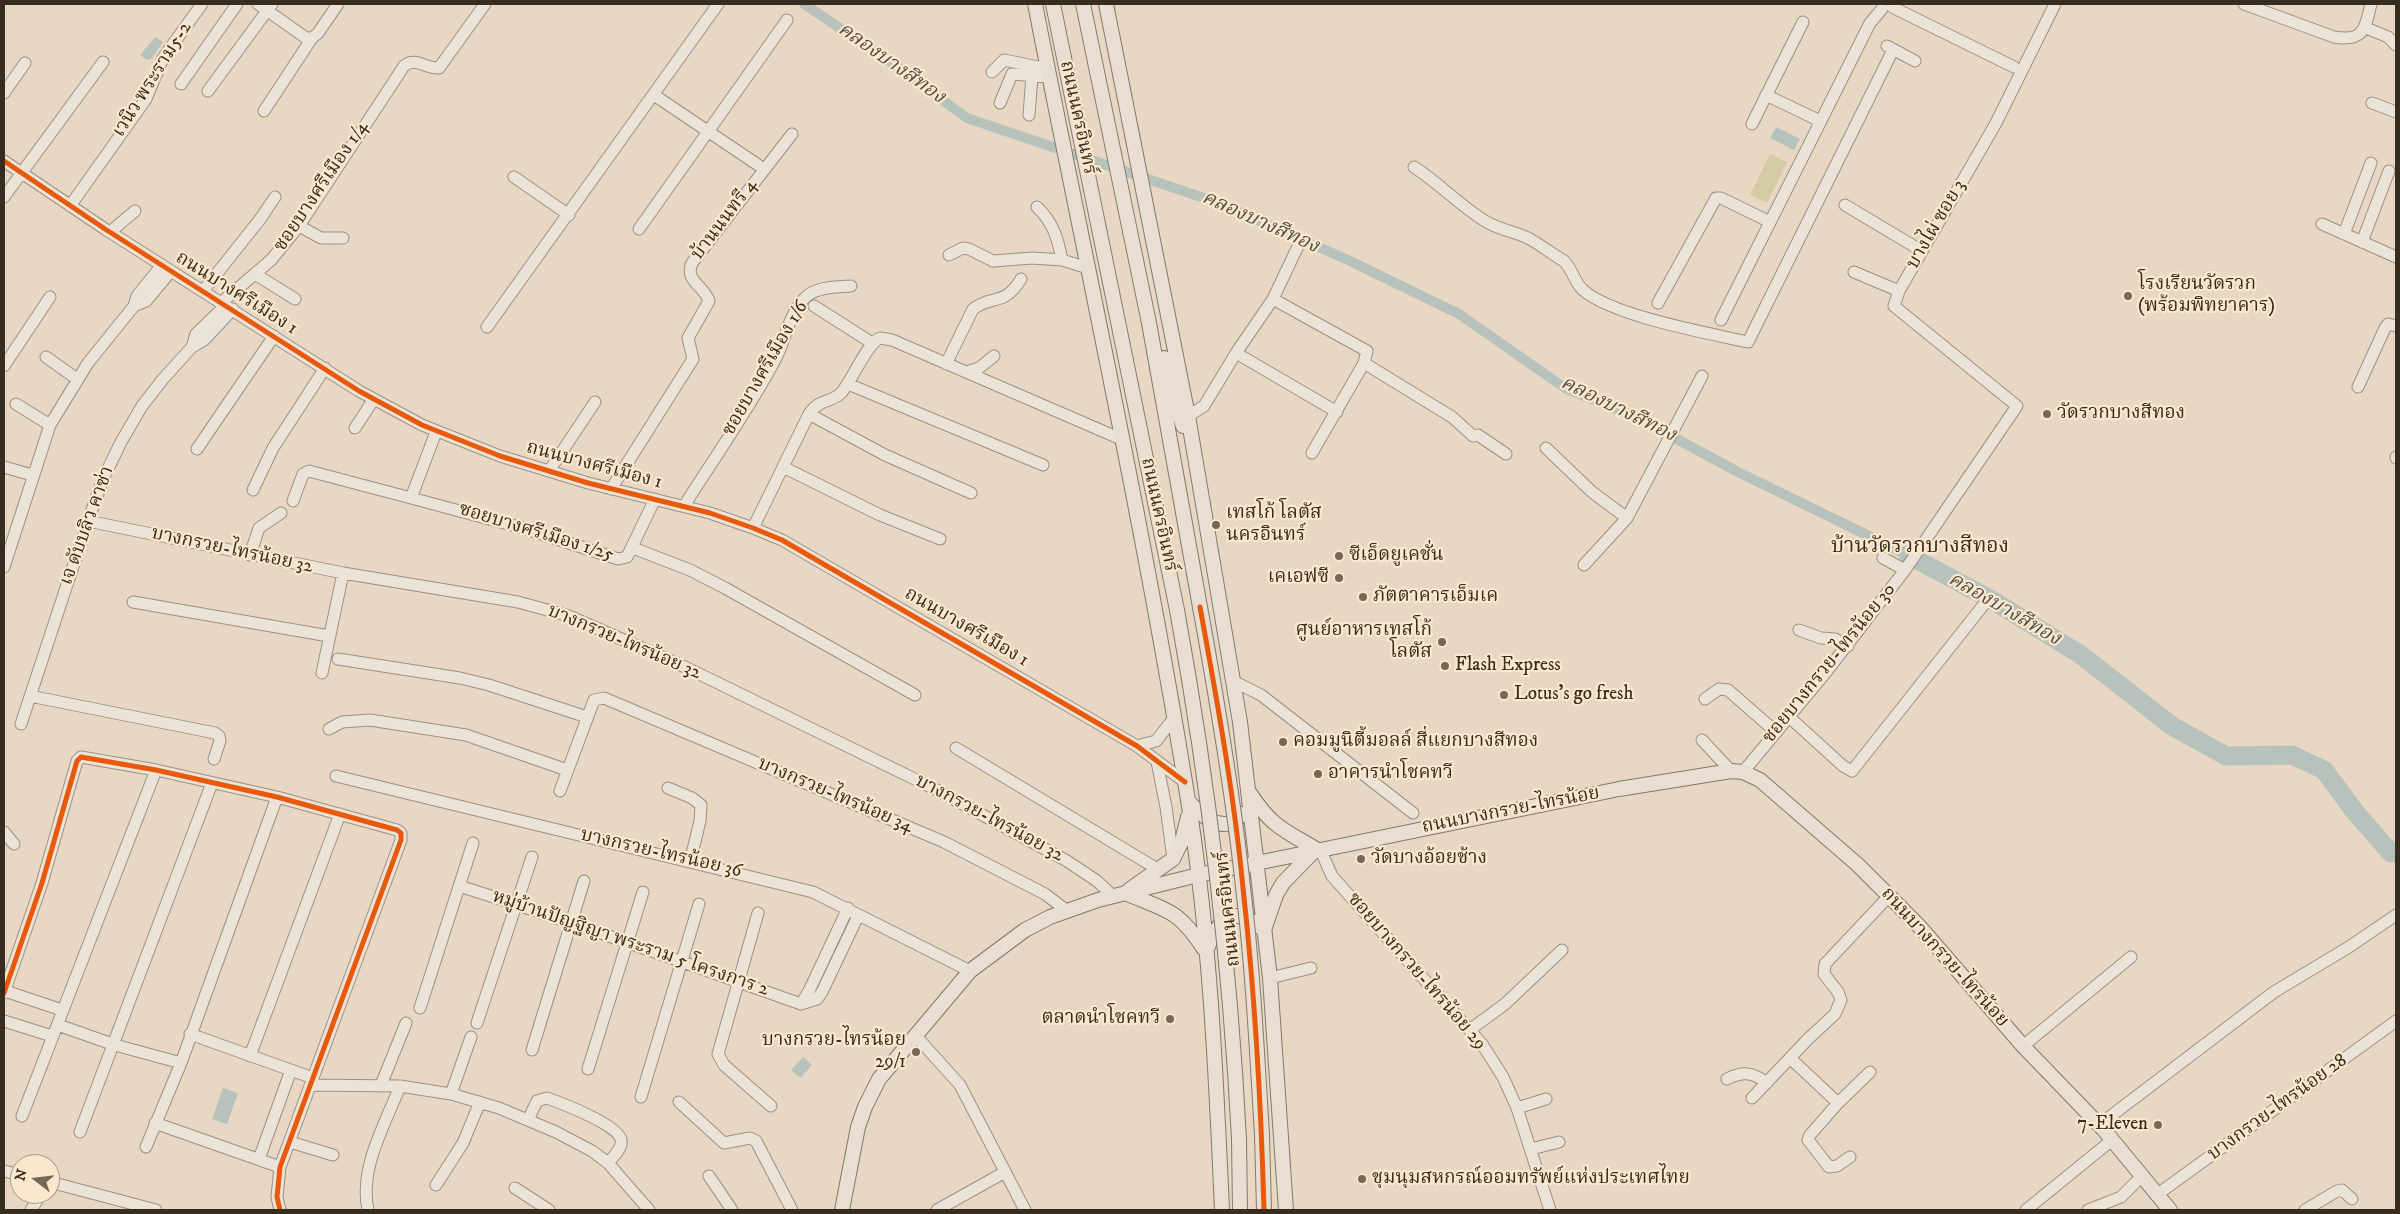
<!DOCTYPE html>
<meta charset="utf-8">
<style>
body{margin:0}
#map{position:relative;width:2400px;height:1214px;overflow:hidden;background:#e8d8c3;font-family:"IM FELL DW Pica",serif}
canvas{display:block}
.frame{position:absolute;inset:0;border:5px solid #372c1e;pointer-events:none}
.north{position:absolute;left:10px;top:1154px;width:50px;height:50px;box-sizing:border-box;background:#fae8ce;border:1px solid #ac9d88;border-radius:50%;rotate:286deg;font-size:14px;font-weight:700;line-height:20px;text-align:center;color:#372c1e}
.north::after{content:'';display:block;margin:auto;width:18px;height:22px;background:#756858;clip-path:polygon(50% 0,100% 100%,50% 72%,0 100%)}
</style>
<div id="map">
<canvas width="2400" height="1214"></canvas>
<div class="frame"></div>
<div class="north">N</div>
</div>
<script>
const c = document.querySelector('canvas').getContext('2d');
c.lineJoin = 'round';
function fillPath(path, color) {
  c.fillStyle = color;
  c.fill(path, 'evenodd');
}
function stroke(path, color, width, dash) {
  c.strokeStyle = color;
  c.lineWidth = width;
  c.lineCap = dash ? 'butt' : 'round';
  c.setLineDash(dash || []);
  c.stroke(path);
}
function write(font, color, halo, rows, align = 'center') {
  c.font = font + ' "IM FELL DW Pica","Noto Serif Thai",serif';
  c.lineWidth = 4.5;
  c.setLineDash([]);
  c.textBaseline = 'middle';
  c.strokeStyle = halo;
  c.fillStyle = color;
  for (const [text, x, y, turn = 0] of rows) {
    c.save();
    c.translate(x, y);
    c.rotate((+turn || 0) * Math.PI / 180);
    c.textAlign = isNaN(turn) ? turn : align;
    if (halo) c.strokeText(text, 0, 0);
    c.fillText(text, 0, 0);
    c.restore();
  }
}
const green = new Path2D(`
 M 1770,154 L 1787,162 L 1767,203 L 1750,195 Z`);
const water = new Path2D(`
 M 155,37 L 163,42 L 152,58 L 147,60 L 140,55 Z
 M 1776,127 L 1800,139 L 1794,150 L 1770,138 Z
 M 803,1057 L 812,1065 L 800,1078 L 791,1070 Z
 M 223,1088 L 238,1093 L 227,1124 L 212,1119 Z`);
const canal = new Path2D(`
 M 804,4 L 885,58 L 967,118 L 1219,203 L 1348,260 L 1459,314 L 1565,388 L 1636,417 L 1738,472 L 1908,555`);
const river = new Path2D(`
 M 1908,555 L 1992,600 L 2081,655 L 2172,726 L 2226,756 L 2292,755 L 2324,770 L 2355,812 L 2391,853 L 2396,853`);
const minor = new Path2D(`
 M 258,4 L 306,38 L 312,38
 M 2244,4 L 2334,37 C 2364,42 2365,29 2371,4
 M 1892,7 L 2014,67
 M 2366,28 L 2388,37 L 2396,45
 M 1887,46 L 1915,61
 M 992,72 L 1004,60 L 1048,69
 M 181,84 L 237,4
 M 208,91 L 272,4
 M 4,93 L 25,63
 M 654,95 L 764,169
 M 1766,95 L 1820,121
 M 1000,103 L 1012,74 L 1049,77
 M 2372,103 L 2396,112
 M 264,111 L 312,38 L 318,33 L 338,4
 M 1029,115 L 1032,76
 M 1752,124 L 1803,22
 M 4,161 L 105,229 L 359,391 L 422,425 L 500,456 L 588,483 L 710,513 L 753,528 L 782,540 L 1137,746 L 1185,782
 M 1414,167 C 1439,183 1459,205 1485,221 C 1499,230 1514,231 1528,238 C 1541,245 1552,254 1564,261 C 1573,270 1574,282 1583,290 C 1613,316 1707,333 1748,342 L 1893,50
 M 514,177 L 569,215
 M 4,197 L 103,62
 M 1845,205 L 1922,251
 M 70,206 L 146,99 L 163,58 L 202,4
 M 1037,207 C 1053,222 1058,239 1062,260
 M 2322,224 L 2396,257
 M 299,226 L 321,238 L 343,238
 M 639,229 L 787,20
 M 110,232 L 135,211
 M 2344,234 L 2371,163
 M 2362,242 L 2389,171
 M 949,255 L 963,248 L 969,249 L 993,261 L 1032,258 L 1062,260 L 1088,268
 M 1854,272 L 1899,291
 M 255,274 L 295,299
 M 203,291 L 261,218 L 275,197
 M 1273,299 L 1299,244
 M 222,302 L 271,260 L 299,226 L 404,66 C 416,56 425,69 439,68 L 485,4
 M 1658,303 L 1716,198 L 1721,198 L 1770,222
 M 134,306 L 146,301 L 171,271
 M 814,306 L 872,343
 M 1721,320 L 1870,23 L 1882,9
 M 487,327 L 718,4
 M 192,347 L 196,334 L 226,305
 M 1236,353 L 1337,412
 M 46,357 L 77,379
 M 1364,363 L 1452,417 L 1473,436 L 1478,435 L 1506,454
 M 946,364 L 973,309 C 993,294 1004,307 1021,279
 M 4,366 L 50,297
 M 966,372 L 979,368 L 994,356
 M 848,384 L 1043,465
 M 2358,387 L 2385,328 L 2388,324 L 2396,326
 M 16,404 L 50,425
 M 809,414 L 885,455 L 971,493
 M 1188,416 L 1204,406 L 1236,353 L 1273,299 L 1367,351 L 1364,363 L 1312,453
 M 355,428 L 374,399
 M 1546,448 L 1592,492 L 1627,518
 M 197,449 L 274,336
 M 2396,458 L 2396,457
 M 4,467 L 32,475
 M 783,467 L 880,515 L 940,539
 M 549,471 L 595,402
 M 611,489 L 693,359 L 688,338 L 709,301 C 704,285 684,281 692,263 L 792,134
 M 253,490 L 273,448 L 325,368
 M 411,498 L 523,528 L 618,559 L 627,557 L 655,499
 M 293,501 L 303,474 L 309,471 L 411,498 L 436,432
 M 684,506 C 714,458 748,411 775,360 C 786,340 788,313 807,296 C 817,287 837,287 851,286
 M 88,521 L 343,573 L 518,602 L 569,616 L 685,667 L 933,788 L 1067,861 L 1097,881 L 1113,896
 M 753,528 L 809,414 C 820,398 831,403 841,393 C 852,381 867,343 880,338 L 892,340 L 1121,439
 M 633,548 L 690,570 L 725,588 L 915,695
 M 250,555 L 259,528 L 281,513
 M 1883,558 L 1905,570
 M 1584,565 L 1627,518 L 1702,376
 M 4,567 L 50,425 L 88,363 L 134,306 L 137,296 L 162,265
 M 133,602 L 329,636
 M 1799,630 L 1821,638 L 1835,639 L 1848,646
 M 338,659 L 460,678 L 489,685 L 587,717
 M 322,673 L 343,573
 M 1233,681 L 1261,695 L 1413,813
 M 30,696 L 215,733 L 219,736 L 220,741 L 214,759
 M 1705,699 L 1719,689 L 1728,690 L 1776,732
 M 1788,716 L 1843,766 L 1852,771 L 1985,603
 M 21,724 L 88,521 L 103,479 L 121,442 L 142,406 L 163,379 L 192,347 L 204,340 L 233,309
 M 329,729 L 342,722 L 370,720 L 466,735 L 567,770
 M 1702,740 L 1731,771
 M 1137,746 L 1156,741 L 1174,718
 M 956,748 L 1159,870
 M 1157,762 L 1166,807 L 1173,859
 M 1743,772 L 1827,671 L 1905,570 L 2017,406 L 1894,306 L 1899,291 L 1996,123 L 2055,4
 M 336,776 L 813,892 L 970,971
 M 668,788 L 692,798 L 701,805 L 700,821 L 690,862
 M 560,791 L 594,700 L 604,698 L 944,842 L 1045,894 L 1066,910
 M 4,832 L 14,844
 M 1320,849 L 1332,876 L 1482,1044 L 1503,1077 L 1517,1108 L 1550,1210
 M 459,886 C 575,922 687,964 801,1004 L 817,999 L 822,992 L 858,916
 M 758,913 L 718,1054 L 724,1065 L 771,1106
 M 1270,978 L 1311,968
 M 5,991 L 62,1010
 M 4,993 L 42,883 L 77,761 L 81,757 L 156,770 L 277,797 L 397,830 L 401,833 L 401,840 L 280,1167 L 277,1197 L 280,1210
 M 801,1004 L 809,991 L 848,908
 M 420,1008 L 473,843
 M 4,1021 L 52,1036
 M 477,1023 L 532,857
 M 58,1025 L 115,1045 L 181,1063
 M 1471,1029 L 1505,1004 L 1562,950
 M 190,1034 L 313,1078
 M 915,1035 L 960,1085 L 1025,1210
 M 2023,1046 L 2131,957
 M 532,1050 L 584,881
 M 250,1056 L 340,814
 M 1790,1058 L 1838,1103 L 1870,1072
 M 588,1069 L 643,892
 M 1727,1079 C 1743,1071 1752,1072 1767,1083
 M 310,1085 L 400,1086 L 451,1094 L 499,1108 L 556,1132 L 592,1151 L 608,1163 L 649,1210
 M 381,1085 L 406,1023
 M 451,1094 L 471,1037
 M 641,1097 L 699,904
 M 1752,1098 L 1808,1039 L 1835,1014 L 1841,1000 L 1838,992 L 1824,974 L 1825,964 L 1890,895
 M 679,1102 L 724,1143 L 750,1138 L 756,1141 L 792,1210
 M 1838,1103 L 1810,1135 L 1808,1140 L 1829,1167 L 1837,1166 L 1850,1157
 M 1517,1108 L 1546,1099
 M 22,1116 L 156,770
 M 528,1120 L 537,1101 L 547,1098 C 561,1103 619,1125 621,1140 C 623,1148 613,1157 608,1163
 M 155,1123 L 280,1167
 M 2099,1125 L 2274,992 L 2349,947 L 2396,915
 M 80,1132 L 212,783
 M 290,1142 L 333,1155
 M 146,1147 L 181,1063 L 277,797
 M 1531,1149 L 1559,1142
 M 259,1159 L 291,1070
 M 4,1171 L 20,1175
 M 709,1176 L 732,1210
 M 50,1182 L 156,1210
 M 436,1185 L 463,1143 L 480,1102
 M 515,1188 L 549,1210
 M 2158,1194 L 2396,1021
 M 31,1210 L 41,1194
 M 368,1210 C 359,1168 385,1125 400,1086
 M 937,1210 L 1005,1172
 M 2026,1210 L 2112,1140
 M 2088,1210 L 2121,1197 L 2143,1175
 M 2305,1210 L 2337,1191 L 2342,1190 L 2352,1199`);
const major = new Path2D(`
 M 1035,4 C 1087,269 1145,533 1188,800 C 1210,935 1216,1074 1222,1210
 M 1053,4 L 1177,610
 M 1083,4 L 1149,323 L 1200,607
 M 1106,4 L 1188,416 L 1240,722 L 1270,978 L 1286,1210
 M 1164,358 L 1174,400 L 1183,426
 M 1249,792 C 1272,827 1282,829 1316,849
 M 1189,802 C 1203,816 1214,829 1235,822 L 1241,814
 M 1129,890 L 1173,859 L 1182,841 L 1188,817
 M 1125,893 C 1167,911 1177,908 1204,949
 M 1207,949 C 1220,916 1234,904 1264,930 L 1276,895 L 1283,883 L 1316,849
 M 1262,1135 L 1264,1210
 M 1239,1139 L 1240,1210
 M 842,1210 L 858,1127 L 865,1107 L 879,1079 L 970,971 L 1025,930 L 1050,917 L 1098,900 L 1198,875 L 1619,789 L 1731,771 L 1743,772 L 1760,780 L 1858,865 L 1920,927 L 2023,1046 L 2104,1130 L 2170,1210`);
const majorBridge = new Path2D(`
 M 1200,607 C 1217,700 1233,793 1243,887 C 1253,970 1257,1053 1262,1135
 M 1177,610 C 1209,786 1230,961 1239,1139`);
const cycleway = new Path2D(`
 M 4,161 L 105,229 L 359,391 L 422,425 L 500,456 L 588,483 L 710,513 L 753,528 L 782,540 L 1137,746 L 1185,782
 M 1200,607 C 1217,700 1234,794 1243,888 C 1255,995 1261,1103 1264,1210
 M 4,993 L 42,883 L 77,761 L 81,757 L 156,770 L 277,797 L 397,830 L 401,833 L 401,840 L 280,1167 L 277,1197 L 280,1210`);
const markers = [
 [2128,296,5,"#756858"],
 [2047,414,5,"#756858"],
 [1216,525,5,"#756858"],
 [1339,556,5,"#756858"],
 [1339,578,5,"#756858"],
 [1363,597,5,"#756858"],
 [1442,642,5,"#756858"],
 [1445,666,5,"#756858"],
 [1504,695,5,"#756858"],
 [1283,742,5,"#756858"],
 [1318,774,5,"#756858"],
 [1361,859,5,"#756858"],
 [1170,1019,5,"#756858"],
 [916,1052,5,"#756858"],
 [2158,1125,5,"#756858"],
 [1362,1179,5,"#756858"]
];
const streetNames = [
 ["เวนิว พระราม5-2",153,80,-58],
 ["ถนนนครอินทร์",1077,118,78],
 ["ซอยบางศรีเมือง 1/4",322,187,-56],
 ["บ้านนนทรี 4",725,220,-53],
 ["บางไผ่ ซอย 3",1937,225,-60],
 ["ถนนบางศรีเมือง 1",236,294,32],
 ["ซอยบางศรีเมือง 1/6",766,369,-60],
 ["ถนนบางศรีเมือง 1",594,466,15],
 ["ถนนนครอินทร์",1158,515,78],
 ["เจ ดับบลิว คาซ่า",88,526,-70],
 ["ซอยบางศรีเมือง 1/25",536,533,17],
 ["บางกรวย-ไทรน้อย 32",232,551,12],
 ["ถนนบางศรีเมือง 1",966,628,30],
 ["บางกรวย-ไทรน้อย 32",624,643,23],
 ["ซอยบางกรวย-ไทรน้อย 30",1830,664,-51],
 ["บางกรวย-ไทรน้อย 34",835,796,23],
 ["ถนนบางกรวย-ไทรน้อย",1511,811,-11],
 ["บางกรวย-ไทรน้อย 32",989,819,28],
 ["บางกรวย-ไทรน้อย 36",661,854,13],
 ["ถนนนครอินทร์",1229,909,-96],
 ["หมู่บ้านปัญฐิญา พระราม 5 โครงการ 2",630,944,19],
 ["ถนนบางกรวย-ไทรน้อย",1944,958,48],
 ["ซอยบางกรวย-ไทรน้อย 29",1416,972,49],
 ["บางกรวย-ไทรน้อย 28",2278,1108,-36]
];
const poiNames = [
 ["โรงเรียนวัดรวก",2138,285],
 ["(พร้อมพิทยาคาร)",2138,307],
 ["วัดรวกบางสีทอง",2057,414],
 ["เทสโก้ โลตัส",1226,514],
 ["นครอินทร์",1226,536],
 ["ซีเอ็ดยูเคชั่น",1349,556],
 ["เคเอฟซี",1329,578,"right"],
 ["ภัตตาคารเอ็มเค",1373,597],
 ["ศูนย์อาหารเทสโก้",1432,631,"right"],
 ["โลตัส",1432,653,"right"],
 ["Flash Express",1455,666],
 ["Lotus's go fresh",1514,695],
 ["คอมมูนิตี้มอลล์ สี่แยกบางสีทอง",1293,742],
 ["อาคารนำโชคทวี",1328,774],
 ["วัดบางอ้อยช้าง",1371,859],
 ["ตลาดนำโชคทวี",1160,1019,"right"],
 ["บางกรวย-ไทรน้อย",906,1041,"right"],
 ["29/1",906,1063,"right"],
 ["7-Eleven",2148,1125,"right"],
 ["ชุมนุมสหกรณ์ออมทรัพย์แห่งประเทศไทย",1372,1179]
];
const waterNames = [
 ["คลองบางสีทอง",891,64,35],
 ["คลองบางสีทอง",1260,223,24],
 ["คลองบางสีทอง",1618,410,26],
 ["คลองบางสีทอง",2004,610,30]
];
const quarterNames = [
 ["บ้านวัดรวกบางสีทอง",1920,548]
];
fillPath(green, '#d4caa3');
fillPath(water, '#b6c2bb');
stroke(canal, '#b6c2bb', 10);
stroke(river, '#b6c2bb', 19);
stroke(minor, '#9b9083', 13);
stroke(major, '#82796d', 16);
stroke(minor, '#ebe3d8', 11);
stroke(major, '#e8dfd2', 14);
stroke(majorBridge, '#82796d', 16, []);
stroke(majorBridge, '#e8dfd2', 14);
stroke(cycleway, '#e8590c', 5);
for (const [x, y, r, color] of markers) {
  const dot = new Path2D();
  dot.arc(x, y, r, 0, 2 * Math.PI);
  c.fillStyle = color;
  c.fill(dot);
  stroke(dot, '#fae8ce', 2);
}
write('19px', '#372c1e', '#fae8ce', streetNames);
write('19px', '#372c1e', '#fae8ce', poiNames, 'left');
write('italic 20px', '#524f44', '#fae8ce', waterNames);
write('21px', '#372c1e', '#fae8ce', quarterNames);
</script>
